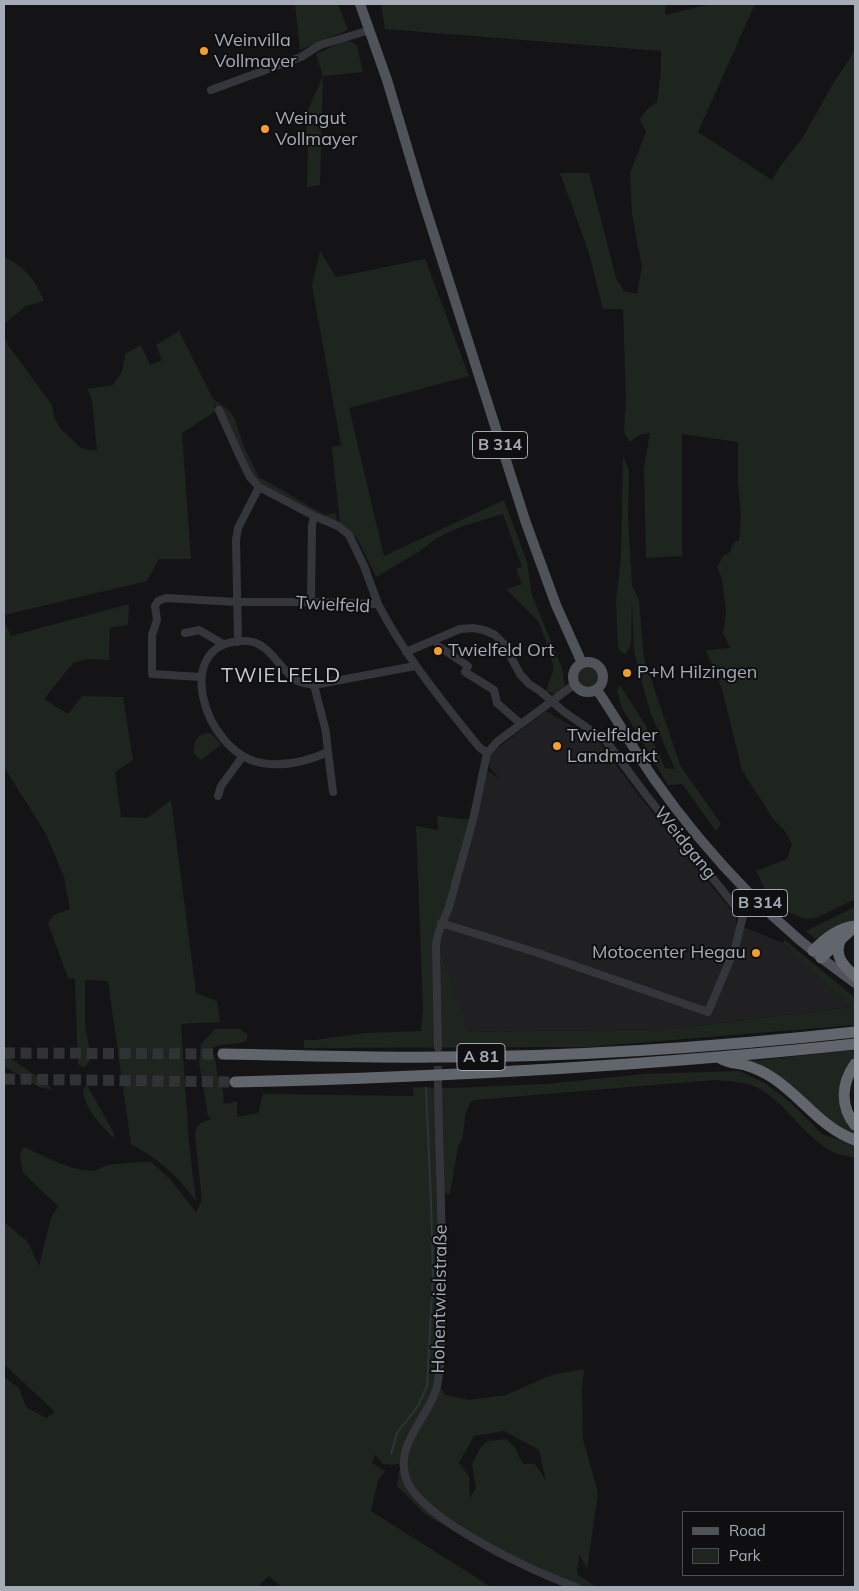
<!DOCTYPE html>
<meta charset="utf-8">
<style>
body{margin:0}
#map{position:relative;width:859px;height:1591px;overflow:hidden;background:#141416;font-family:Mulish,sans-serif}
canvas{display:block}
.frame{position:absolute;inset:0;border:5px solid #a5acb6;pointer-events:none}
.legend{position:absolute;left:682px;top:1511px;width:162px;height:65px;box-sizing:border-box;background:#0f0f11;border:1px solid #4b4e53;margin:0;padding:6px 9px;list-style:none;font-size:15px;color:#a5acb6}
.legend li{display:flex;align-items:center;gap:10px;height:25px}
.legend b{width:25px;border:1px solid #4b4e53}
</style>
<div id="map">
<canvas width="859" height="1591"></canvas>
<div class="frame"></div>
<ul class="legend">
<li><b style="height:6px;background:#51535a"></b>Road</li>
<li><b style="height:14px;background:#1e251e"></b>Park</li>
</ul>
</div>
<script>
const c = document.querySelector('canvas').getContext('2d');
c.lineJoin = 'round';
function fillPath(path, color) {
  c.fillStyle = color;
  c.fill(path, 'evenodd');
}
function stroke(path, color, width, dash) {
  c.strokeStyle = color;
  c.lineWidth = width;
  c.lineCap = dash ? 'butt' : 'round';
  c.setLineDash(dash || []);
  c.stroke(path);
}
function write(font, color, halo, rows, align = 'center') {
  c.font = font + ' Mulish,sans-serif';
  c.lineWidth = 4;
  c.setLineDash([]);
  c.textBaseline = 'middle';
  c.strokeStyle = halo;
  c.fillStyle = color;
  for (const [text, x, y, turn = 0] of rows) {
    c.save();
    c.translate(x, y);
    c.rotate((+turn || 0) * Math.PI / 180);
    c.textAlign = isNaN(turn) ? turn : align;
    if (halo) c.strokeText(text, 0, 0);
    c.fillText(text, 0, 0);
    c.restore();
  }
}
const built = new Path2D(`
 M 546,711 L 599,742 L 637,793 L 736,916 L 736,924 L 783,943 L 851,1007 L 672,1029 L 469,1032 L 463,1009 L 455,1001 L 451,977 L 436,945 L 484,769 L 500,779 L 488,766 L 490,754 Z`);
const green = new Path2D(`
 M 295,4 L 338,4 L 348,30 L 300,50 Z
 M 381,4 L 666,4 L 665,15 L 711,4 L 755,4 L 698,132 L 772,180 L 781,165 L 803,137 L 831,87 L 855,50 L 855,899 L 816,918 L 805,919 L 789,912 L 767,893 L 756,871 L 787,859 L 792,844 L 785,831 L 773,819 L 742,770 L 722,689 L 706,650 L 730,648 L 723,633 L 726,612 L 722,579 L 717,567 L 723,556 L 730,552 L 733,543 L 739,540 L 741,517 L 738,483 L 738,442 L 682,434 L 682,556 L 646,558 L 644,468 L 650,433 L 639,435 L 630,442 L 624,432 L 626,399 L 623,309 L 603,309 L 589,253 L 560,173 L 589,173 L 616,278 L 624,291 L 637,294 L 642,267 L 632,214 L 630,173 L 646,132 L 640,119 L 647,109 L 657,102 L 661,71 L 661,51 L 385,29 Z
 M 347,40 L 357,45 L 363,72 L 323,76 L 320,185 L 307,187 L 308,148 L 305,116 L 323,76 L 316,54 Z
 M 320,251 L 336,277 L 425,259 L 469,376 L 349,408 L 384,556 L 504,500 L 527,562 L 532,595 L 562,668 L 565,688 L 555,694 L 546,691 L 554,668 L 545,638 L 538,621 L 506,589 L 522,584 L 516,569 L 522,567 L 503,514 L 460,527 L 437,538 L 420,551 L 376,577 L 357,538 L 340,524 L 332,447 L 341,445 L 312,285 Z
 M 4,256 C 26,269 34,277 44,301 L 26,306 L 4,324 Z
 M 179,331 L 213,399 L 229,410 L 235,419 L 244,447 L 259,477 L 325,515 L 336,513 L 338,526 L 259,487 L 214,402 L 216,411 L 182,433 L 191,559 L 159,559 L 147,581 L 4,615 L 4,335 L 8,345 L 52,405 L 54,418 L 62,430 L 81,448 L 97,451 L 92,401 L 88,389 L 113,385 L 122,372 L 125,354 L 141,345 L 150,365 L 162,360 L 156,345 Z
 M 623,456 L 629,471 L 628,515 L 632,586 L 639,600 L 644,658 L 680,765 L 721,824 L 716,831 L 682,784 L 668,785 L 622,708 L 617,691 L 620,685 L 646,726 L 665,768 L 675,769 L 651,714 L 642,683 L 634,651 L 632,601 L 631,644 L 625,655 L 618,648 L 616,600 L 621,557 Z
 M 129,604 L 128,625 L 110,628 L 109,660 L 87,659 L 73,663 L 44,699 L 68,714 L 82,696 L 123,697 L 133,760 L 115,772 L 121,817 L 147,818 L 171,800 L 196,993 L 217,1001 L 220,1022 L 181,1024 L 189,1143 L 196,1201 C 176,1174 160,1160 131,1144 L 108,981 L 85,980 L 85,1024 L 91,1058 L 85,1068 L 78,1064 L 75,979 L 68,978 L 48,923 L 54,915 L 70,909 L 64,877 L 46,834 L 4,767 L 4,620 L 11,636 Z
 M578 677a11 11 0 1 1 22 0a11 11 0 1 1-22 0Z
 M 206,733 C 214,733 216,739 221,745 L 201,760 L 194,753 C 194,741 195,737 206,733 Z
 M 437,816 L 473,820 L 436,945 L 451,977 L 455,1001 L 463,1009 L 469,1032 L 672,1029 L 851,1007 L 783,943 L 785,940 L 855,998 L 855,1025 L 588,1047 L 304,1048 L 304,1040 L 315,1040 L 365,1033 L 421,1031 L 423,1007 L 416,826 L 438,830 Z
 M 855,907 L 855,920 L 834,927 L 815,939 L 806,931 Z
 M 215,1029 L 240,1029 L 248,1035 L 246,1041 C 235,1046 225,1042 212,1048 C 215,1057 216,1065 217,1073 C 219,1084 226,1091 223,1102 L 226,1104 L 237,1101 L 237,1117 L 258,1113 L 263,1094 L 414,1096 L 413,1087 L 451,1088 L 546,1084 L 644,1074 L 739,1071 L 765,1083 L 790,1102 L 822,1134 L 855,1145 L 855,1158 C 848,1156 839,1155 833,1152 C 801,1136 785,1098 751,1085 C 739,1081 726,1081 713,1080 L 475,1100 L 470,1103 L 465,1116 L 463,1137 L 458,1147 L 450,1194 L 441,1193 L 438,1382 L 445,1395 L 469,1400 L 506,1395 L 551,1375 L 584,1369 L 582,1389 L 583,1439 L 598,1493 L 587,1569 L 579,1554 L 577,1574 L 596,1587 L 566,1587 L 495,1556 L 425,1514 L 397,1486 L 399,1472 L 404,1462 L 394,1465 L 383,1464 L 375,1455 L 372,1463 L 385,1471 L 378,1481 L 371,1511 L 491,1587 L 282,1587 L 269,1576 L 257,1587 L 4,1587 L 4,1377 L 19,1388 L 26,1407 L 46,1418 L 55,1412 L 4,1364 L 4,1222 L 28,1242 L 39,1266 L 51,1218 L 58,1206 L 23,1173 L 20,1154 L 24,1147 C 43,1156 72,1171 94,1171 C 98,1170 103,1166 108,1165 C 122,1163 136,1162 151,1162 L 170,1179 L 196,1212 L 202,1200 L 195,1136 C 196,1124 201,1122 211,1119 L 208,1116 L 199,1062 L 201,1044 ZM 504,1431 L 539,1450 L 546,1481 L 535,1464 L 523,1464 L 514,1446 L 506,1439 L 488,1441 L 480,1448 L 472,1465 L 476,1488 L 470,1498 L 469,1476 L 459,1463 L 474,1436 Z
 M 855,1050 C 855,1068 841,1079 839,1093 C 836,1114 855,1124 855,1135 L 836,1127 L 750,1061 Z
 M 4,1054 L 47,1083 L 52,1090 L 39,1087 L 4,1066 Z
 M 87,1085 L 114,1133 L 114,1138 C 101,1126 83,1107 83,1088 Z`);
const stream = new Path2D(`
 M 391,1454 L 397,1433 L 418,1406 L 427,1386 L 433,1275 L 431,1202 L 426,1088`);
const minorTunnel = new Path2D(`
 M 438,1054 L 438,1087`);
const highwayTunnel = new Path2D(`
 M 4,1053 L 223,1054
 M 4,1079 L 235,1082`);
const minor = new Path2D(`
 M 211,90 L 301,57 L 320,45 L 370,30
 M 219,410 L 241,459 L 250,477 L 259,487 L 314,516 L 338,526 L 349,535 L 364,566 L 378,604
 M 311,602 L 312,525 L 314,516
 M 185,633 L 199,630 L 223,644
 M 238,642 L 236,540 L 238,528 L 259,487
 M 438,646 L 468,666 L 465,672 L 494,690 L 497,703 L 521,724
 M 406,652 L 460,629 L 473,628 L 484,630 L 495,635 L 504,644 L 520,674 L 529,684 L 540,691 L 563,711 L 606,741 L 646,795 L 743,916 L 735,948 L 708,1012 L 535,952 L 441,923
 M 201,677 L 152,674 L 152,635 L 157,620 L 155,606 L 158,601 L 166,598 L 236,602 L 311,602 L 378,604 C 405,656 442,701 479,747 L 487,753
 M 314,685 C 309,684 301,683 296,680 C 279,669 269,642 247,641 C 169,638 203,753 262,763 C 285,767 306,762 328,752 L 326,732 L 314,685 L 415,666
 M 328,752 L 333,792
 M 218,796 L 221,786 L 243,756
 M 438,1048 L 436,945 L 438,934 L 449,907 L 473,820 L 487,753 L 498,741 L 575,684
 M 438,1087 C 439,1148 442,1210 442,1272 C 442,1308 443,1345 438,1381 C 433,1416 390,1444 408,1483 C 427,1522 534,1572 576,1587`);
const major = new Path2D(`
 M 360,4 L 387,80 L 422,197 L 526,523 L 556,605 L 582,663
 M573 677a15 15 0 1 1 30 0a15 15 0 1 1-30 0Z
 M 597,690 C 617,719 634,750 654,779 C 709,857 777,928 855,983`);
const highway = new Path2D(`
 M 841,939 C 833,955 843,966 855,976
 M 813,951 C 824,939 839,928 855,926
 M 821,958 L 851,930
 M 223,1054 C 295,1055 367,1058 439,1057 C 578,1057 717,1047 855,1032
 M 720,1058 C 728,1063 736,1063 745,1065 C 755,1068 764,1072 773,1078 C 802,1097 821,1128 855,1140
 M 855,1064 C 841,1084 840,1106 855,1125
 M 235,1082 C 443,1077 649,1066 855,1044`);
const markers = [
 [204,51,5,"#f39f2f"],
 [265,129,5,"#f39f2f"],
 [438,651,5,"#f39f2f"],
 [627,673,5,"#f39f2f"],
 [557,746,5,"#f39f2f"],
 [756,953,5,"#f39f2f"]
];
const shields = [
 [500,445,55],
 [760,903,55],
 [481,1057,48]
];
const shieldNames = [
 ["B 314",500,445],
 ["B 314",760,903],
 ["A 81",481,1057]
];
const poiNames = [
 ["Weinvilla",214,41],
 ["Vollmayer",214,62],
 ["Weingut",275,119],
 ["Vollmayer",275,140],
 ["Twielfeld Ort",448,651],
 ["P+M Hilzingen",637,673],
 ["Twielfelder",567,736],
 ["Landmarkt",567,757],
 ["Motocenter Hegau",746,953,"right"]
];
const streetNames = [
 ["Twielfeld",333,605,3],
 ["Weidgang",685,843,51],
 ["Hohentwielstraße",440,1299,-89]
];
const quarterNames = [
 ["TWIELFELD",281,676]
];
fillPath(built, '#202023');
fillPath(green, '#1e251e');
stroke(stream, '#2a3439', 2);
stroke(minorTunnel, '#313236', 8, [8, 4]);
stroke(highwayTunnel, '#313236', 11, [11, 5.5]);
stroke(minor, '#35363b', 8);
stroke(major, '#51535a', 10);
stroke(highway, '#61656c', 11);
for (const [x, y, r, color] of markers) {
  const dot = new Path2D();
  dot.arc(x, y, r, 0, 2 * Math.PI);
  c.fillStyle = color;
  c.fill(dot);
  stroke(dot, '#0f0f11', 2);
}
for (const [x, y, w] of shields) {
  const box = new Path2D();
  box.roundRect(x - w / 2, y - 13.5, w, 27, 4);
  c.fillStyle = '#0f0f11';
  c.fill(box);
  stroke(box, '#a5acb6', 1);
}
write('bold 16px', '#a5acb6', null, shieldNames);
write('18px', '#a5acb6', '#0f0f11', poiNames, 'left');
write('18px', '#a5acb6', '#0f0f11', streetNames);
c.letterSpacing = '1px';
write('20px', '#c6cbd2', '#0f0f11', quarterNames);
c.letterSpacing = '0px';
</script>
